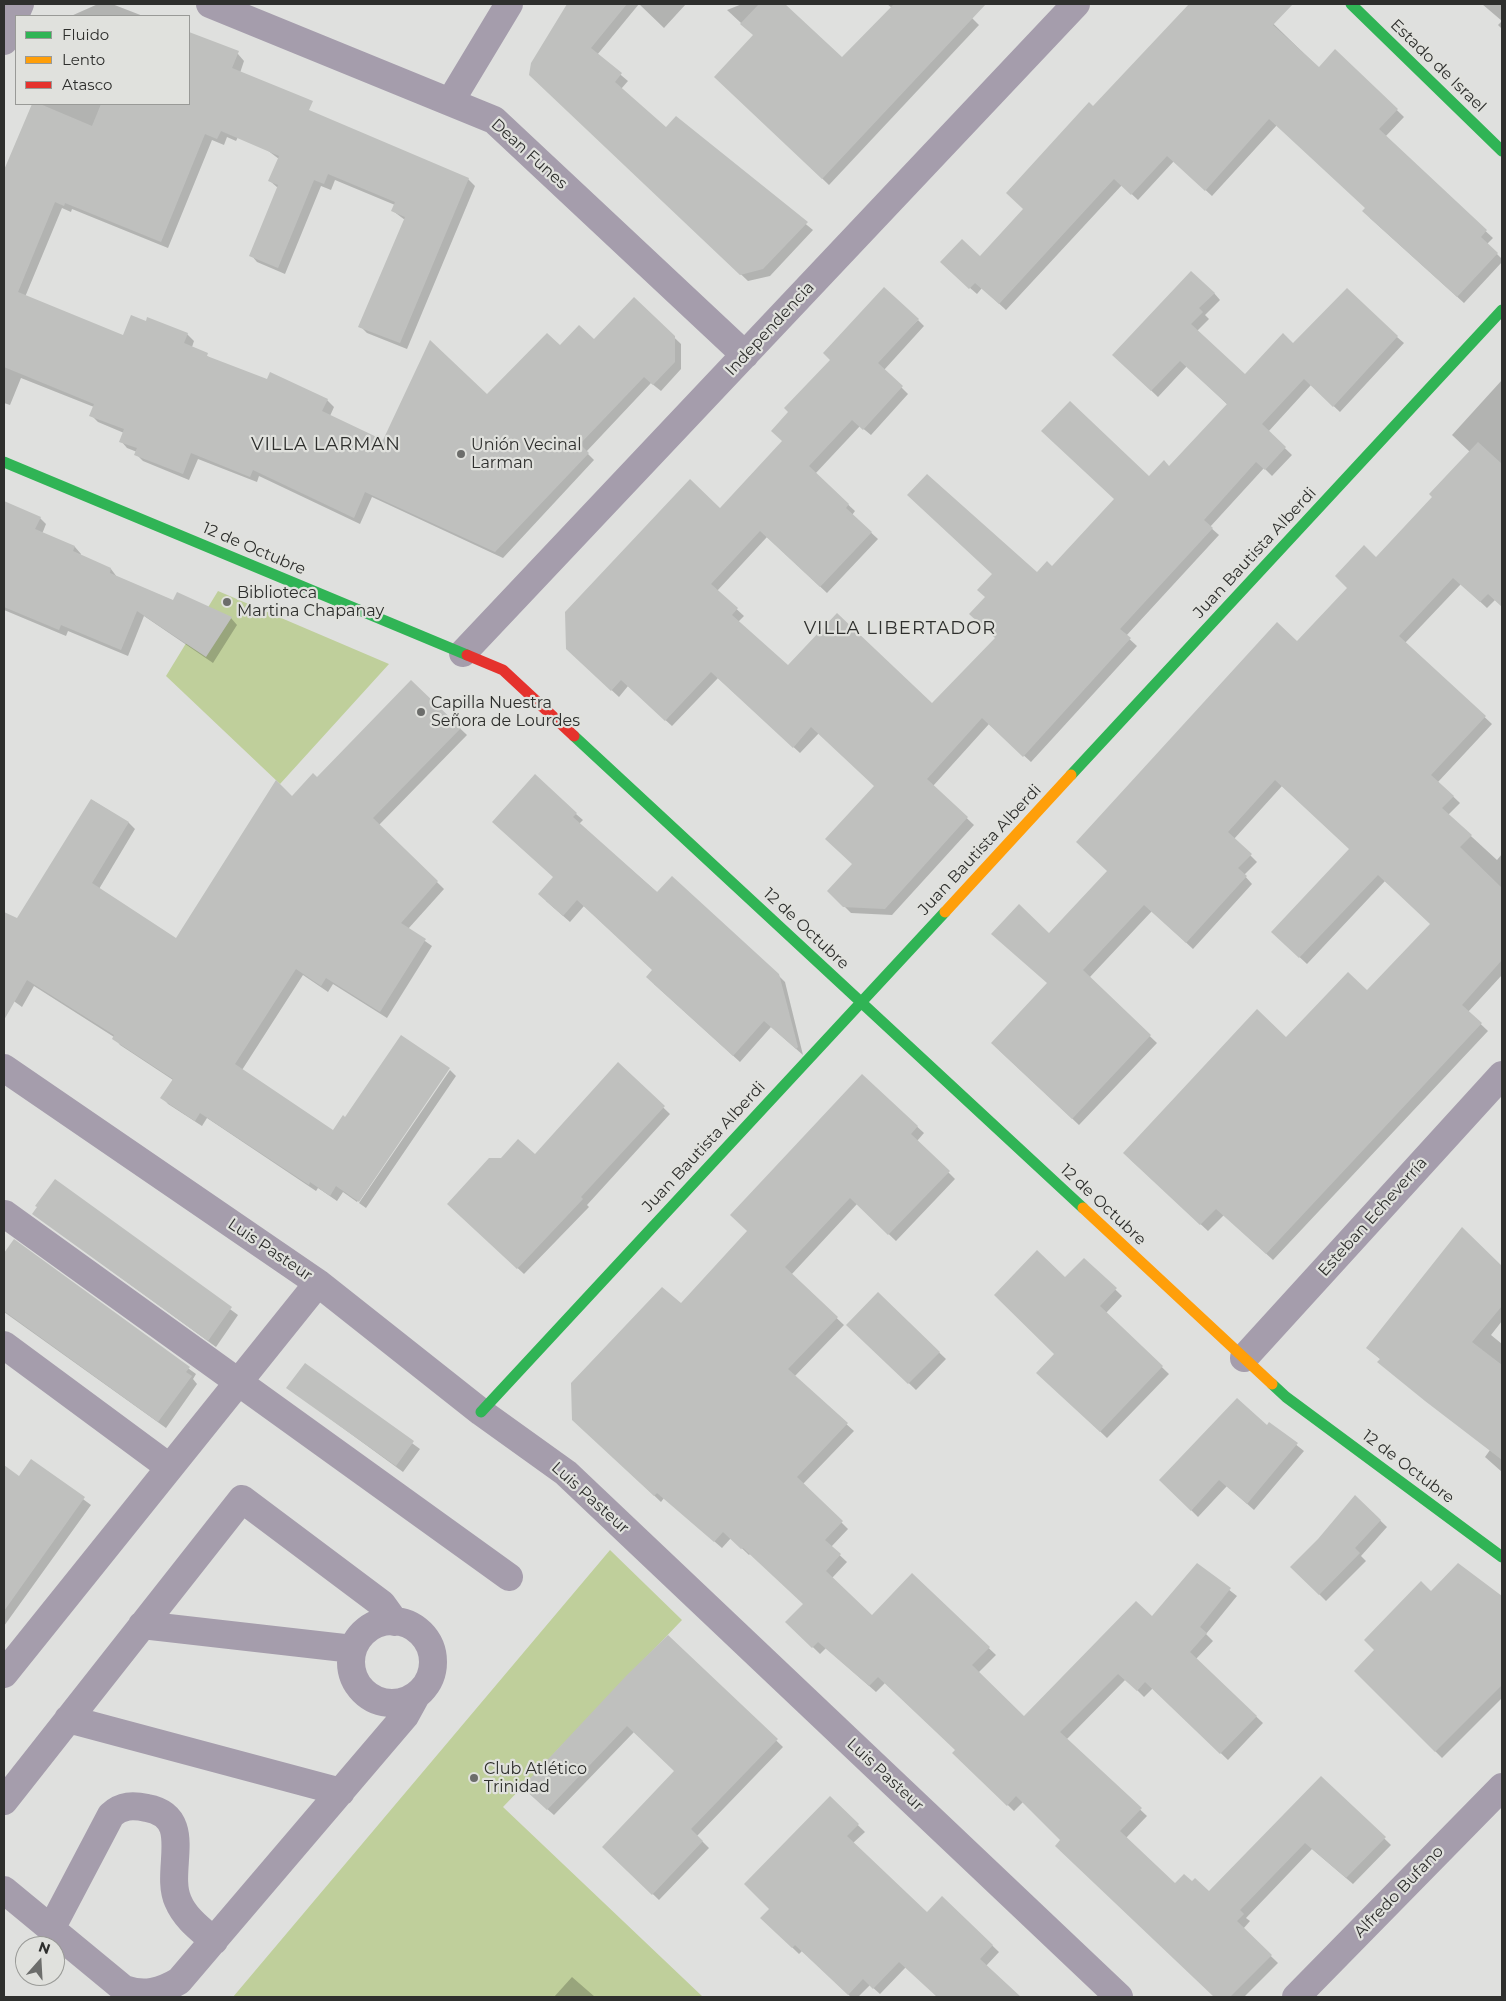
<!DOCTYPE html>
<meta charset="utf-8">
<style>
body{margin:0}
#map{position:relative;width:1506px;height:2001px;overflow:hidden;background:#dfe0de;font-family:Montserrat,sans-serif}
canvas{display:block}
.frame{position:absolute;inset:0;border:5px solid #2e2f2d;pointer-events:none}
.legend{position:absolute;left:15px;top:15px;width:175px;height:90px;box-sizing:border-box;background:#e0e1dd;border:1px solid #999a97;margin:0;padding:6px 9px;list-style:none;font-size:15px;color:#2e2f2d}
.legend li{display:flex;align-items:center;gap:10px;height:25px}
.legend b{width:25px;border:1px solid #999a97}
.north{position:absolute;left:15px;top:1936px;width:50px;height:50px;box-sizing:border-box;background:#e0e1dd;border:1px solid #999a97;border-radius:50%;rotate:19deg;font-size:14px;font-weight:700;line-height:20px;text-align:center;color:#2e2f2d}
.north::after{content:'';display:block;margin:auto;width:18px;height:22px;background:#6c6d6b;clip-path:polygon(50% 0,100% 100%,50% 72%,0 100%)}
</style>
<div id="map">
<canvas width="1506" height="2001"></canvas>
<div class="frame"></div>
<ul class="legend">
<li><b style="height:6px;background:#30b455"></b>Fluido</li>
<li><b style="height:6px;background:#ff9f0a"></b>Lento</li>
<li><b style="height:6px;background:#e5322d"></b>Atasco</li>
</ul>
<div class="north">N</div>
</div>
<script>
const c = document.querySelector('canvas').getContext('2d');
c.lineJoin = 'round';
function fillPath(path, color) {
  c.fillStyle = color;
  c.fill(path, 'evenodd');
}
function stroke(path, color, width, dash) {
  c.strokeStyle = color;
  c.lineWidth = width;
  c.lineCap = dash ? 'butt' : 'round';
  c.setLineDash(dash || []);
  c.stroke(path);
}
function write(font, color, halo, rows, align = 'center') {
  c.font = font + ' Montserrat,sans-serif';
  c.lineWidth = 4.5;
  c.setLineDash([]);
  c.textBaseline = 'middle';
  c.strokeStyle = halo;
  c.fillStyle = color;
  for (const [text, x, y, turn = 0] of rows) {
    c.save();
    c.translate(x, y);
    c.rotate((+turn || 0) * Math.PI / 180);
    c.textAlign = isNaN(turn) ? turn : align;
    if (halo) c.strokeText(text, 0, 0);
    c.fillText(text, 0, 0);
    c.restore();
  }
}
const green = new Path2D(`
 M 218,591 L 389,664 L 280,784 L 166,676 Z
 M 610,1550 L 682,1620 L 503,1807 L 703,1997 L 233,1997 Z`);
const shadow = new Path2D(`
 M 98,4 L 112,4 L 143,16 L 71,16 Z
 M 568,4 L 639,4 L 597,55 L 628,81 L 621,89 L 666,128 L 676,118 L 813,230 L 770,276 L 748,281 L 530,74 Z
 M 639,4 L 686,4 L 664,28 Z
 M 742,4 L 783,4 L 843,59 L 892,8 L 887,4 L 974,4 L 966,12 L 979,25 L 829,185 L 716,77 L 754,35 L 727,10 Z
 M 1190,4 L 1253,4 L 1319,68 L 1336,51 L 1404,117 L 1385,137 L 1493,238 L 1487,244 L 1502,259 L 1502,262 L 1464,303 L 1370,218 L 1366,208 L 1277,125 L 1212,196 L 1174,161 L 1138,200 L 1122,185 L 1006,310 L 982,288 L 977,294 L 948,269 L 980,258 L 1024,209 L 1093,108 Z
 M 1482,4 L 1502,4 L 1502,29 L 1498,25 L 1502,21 Z
 M 189,34 L 238,54 L 244,61 L 240,73 L 263,86 L 236,141 L 227,137 L 224,145 L 212,140 L 168,248 L 72,209 L 71,212 L 62,208 L 25,297 L 123,336 L 187,334 L 194,341 L 192,347 L 212,359 L 267,381 L 327,400 L 334,407 L 330,416 L 383,442 L 487,396 L 560,347 L 594,341 L 634,299 L 681,344 L 681,369 L 661,391 L 651,383 L 586,452 L 594,460 L 503,558 L 372,497 L 360,524 L 259,476 L 257,482 L 198,459 L 189,480 L 143,461 L 136,454 L 137,452 L 127,448 L 121,441 L 124,433 L 98,422 L 91,415 L 94,407 L 21,378 L 10,405 L 4,403 L 4,172 L 33,104 L 189,104 Z
 M 267,150 L 468,179 L 475,186 L 407,349 L 367,333 L 360,326 L 405,220 L 393,211 L 395,205 L 335,180 L 331,190 L 321,186 L 285,274 L 257,262 L 251,255 L 278,188 L 270,181 L 279,159 Z
 M 1214,293 L 1220,300 L 1205,315 L 1209,319 L 1197,331 L 1245,376 L 1293,344 L 1397,337 L 1404,343 L 1340,412 L 1311,385 L 1268,432 L 1292,455 L 1272,476 L 1264,468 L 1210,527 L 1219,535 L 1126,636 L 1137,646 L 1031,762 L 989,724 L 933,786 L 974,825 L 892,915 L 851,913 L 829,891 L 854,864 L 876,786 L 819,733 L 800,753 L 718,678 L 672,726 L 628,686 L 619,697 L 574,655 L 720,509 L 918,320 L 924,326 L 884,370 L 908,394 L 871,435 L 860,426 L 815,474 L 855,511 L 852,515 L 878,539 L 827,593 L 767,537 L 717,591 L 744,616 L 738,622 L 788,666 L 932,705 L 996,638 L 1037,573 L 1052,567 L 1149,478 L 1169,467 L 1228,405 L 1187,366 L 1158,397 L 1114,355 Z
 M 1502,380 L 1502,606 L 1495,600 L 1487,608 L 1461,584 L 1405,643 L 1492,724 L 1438,782 L 1460,803 L 1448,815 L 1497,860 L 1502,854 L 1502,975 L 1468,1012 L 1488,1031 L 1273,1260 L 1224,1215 L 1208,1231 L 1131,1160 L 1286,1039 L 1367,992 L 1432,924 L 1385,881 L 1307,964 L 1280,939 L 1351,849 L 1282,786 L 1234,839 L 1257,862 L 1244,875 L 1252,884 L 1193,949 L 1152,911 L 1089,978 L 1157,1043 L 1079,1125 L 999,1050 L 1048,984 L 1049,934 L 1109,871 L 1297,643 L 1434,497 L 1470,452 L 1452,435 Z
 M 4,502 L 40,518 L 46,524 L 42,534 L 75,547 L 81,554 L 80,556 L 111,569 L 117,577 L 174,601 L 231,618 L 237,625 L 213,663 L 144,616 L 128,656 L 68,631 L 66,636 L 4,610 Z
 M 411,682 L 467,735 L 379,825 L 444,889 L 408,929 L 432,946 L 387,1018 L 333,984 L 328,992 L 303,975 L 242,1070 L 333,1131 L 345,1118 L 448,1069 L 357,1202 L 343,1192 L 337,1201 L 318,1188 L 316,1191 L 207,1118 L 202,1126 L 168,1104 L 162,1097 L 173,1080 L 120,1045 L 114,1037 L 34,986 L 22,1007 L 4,994 L 4,913 L 17,920 L 92,800 L 129,823 L 135,829 L 99,889 L 176,940 L 293,797 L 317,779 Z
 M 576,814 L 583,820 L 579,824 L 658,893 L 778,975 L 785,982 L 803,1055 L 771,1027 L 740,1062 L 654,984 L 654,971 L 584,906 L 570,922 L 546,901 L 555,877 L 500,828 Z
 M 618,1064 L 670,1114 L 587,1205 L 589,1207 L 524,1274 L 455,1210 L 536,1156 Z
 M 450,1070 L 456,1076 L 366,1208 L 359,1203 Z
 M 862,1076 L 924,1133 L 917,1141 L 955,1179 L 896,1241 L 857,1204 L 791,1275 L 844,1325 L 794,1377 L 854,1431 L 803,1484 L 848,1529 L 831,1547 L 847,1562 L 832,1578 L 872,1616 L 912,1575 L 996,1655 L 978,1673 L 1024,1717 L 1152,1618 L 1197,1565 L 1237,1596 L 1206,1634 L 1213,1641 L 1196,1659 L 1263,1723 L 1228,1760 L 1153,1688 L 1144,1697 L 1126,1679 L 1066,1740 L 1147,1816 L 1126,1838 L 1175,1885 L 1209,1893 L 1321,1777 L 1391,1845 L 1353,1884 L 1312,1849 L 1246,1918 L 1250,1921 L 1243,1929 L 1278,1963 L 1244,1997 L 1215,1997 L 1057,1846 L 1062,1840 L 1023,1802 L 1014,1811 L 954,1753 L 956,1750 L 885,1683 L 876,1692 L 826,1648 L 820,1654 L 787,1622 L 804,1604 L 751,1553 L 749,1555 L 731,1538 L 722,1548 L 664,1498 L 661,1502 L 581,1427 L 681,1305 L 749,1231 Z
 M 55,1180 L 238,1315 L 216,1347 L 34,1214 Z
 M 1462,1229 L 1502,1268 L 1502,1321 L 1491,1335 L 1502,1344 L 1502,1472 L 1485,1457 L 1490,1450 L 1367,1348 Z
 M 14,1241 L 196,1374 L 193,1379 L 197,1384 L 166,1428 L 4,1312 L 4,1255 Z
 M 1084,1259 L 1122,1296 L 1106,1313 L 1169,1374 L 1107,1438 L 1045,1379 L 1056,1354 L 1065,1279 Z
 M 878,1294 L 946,1359 L 916,1390 L 848,1325 Z
 M 305,1365 L 420,1449 L 403,1472 L 288,1388 Z
 M 1270,1424 L 1304,1451 L 1254,1510 L 1227,1486 L 1198,1517 L 1161,1480 Z
 M 32,1461 L 91,1505 L 4,1626 L 4,1467 L 19,1478 Z
 M 1355,1496 L 1387,1527 L 1361,1556 L 1366,1561 L 1326,1601 L 1292,1567 L 1319,1540 Z
 M 1458,1565 L 1502,1598 L 1502,1698 L 1442,1758 L 1355,1671 Z
 M 668,1637 L 783,1747 L 697,1836 L 709,1848 L 659,1900 L 604,1847 L 675,1771 L 634,1732 L 554,1815 L 530,1794 Z
 M 830,1798 L 865,1832 L 853,1843 L 927,1914 L 943,1898 L 999,1952 L 986,1966 L 1019,1997 L 938,1997 L 906,1967 L 880,1994 L 870,1985 L 858,1997 L 851,1997 L 802,1951 L 799,1954 L 762,1918 L 771,1909 Z
 M 572,1977 L 595,1997 L 554,1997 Z`);
const building = new Path2D(`
 M 567,4 L 627,4 L 591,48 L 622,73 L 615,82 L 666,127 L 676,116 L 808,222 L 763,269 L 740,275 L 529,75 L 531,63 Z
 M 759,4 L 785,4 L 842,57 L 894,4 L 986,4 L 822,179 L 714,77 L 753,35 L 740,24 Z
 M 1189,4 L 1293,4 L 1273,25 L 1319,67 L 1335,49 L 1398,109 L 1379,129 L 1487,230 L 1481,237 L 1498,253 L 1457,297 L 1362,211 L 1365,208 L 1269,119 L 1205,191 L 1167,156 L 1131,195 L 1114,179 L 999,304 L 975,283 L 969,289 L 940,262 L 962,239 L 980,256 L 1023,209 L 1006,193 L 1089,102 L 1093,106 Z
 M 189,32 L 239,51 L 232,68 L 313,101 L 309,110 L 469,178 L 400,343 L 358,327 L 405,217 L 391,211 L 395,202 L 328,174 L 324,184 L 314,180 L 278,268 L 249,256 L 278,185 L 268,181 L 279,156 L 221,131 L 217,139 L 205,134 L 161,242 L 65,203 L 64,206 L 55,202 L 18,292 L 123,335 L 131,315 L 146,321 L 147,317 L 188,333 L 184,343 L 208,353 L 207,356 L 267,379 L 270,372 L 328,399 L 322,411 L 383,440 L 430,340 L 487,394 L 547,333 L 560,345 L 579,325 L 594,339 L 634,297 L 675,336 L 675,362 L 653,385 L 644,377 L 580,444 L 589,453 L 495,552 L 365,492 L 354,518 L 253,470 L 250,477 L 191,453 L 183,474 L 134,455 L 137,448 L 119,442 L 124,429 L 89,416 L 94,404 L 4,367 L 4,170 L 32,104 L 40,104 L 92,126 L 101,104 L 189,104 Z
 M 1191,271 L 1215,293 L 1199,308 L 1203,312 L 1191,324 L 1245,374 L 1283,333 L 1293,343 L 1347,288 L 1398,336 L 1333,407 L 1304,379 L 1262,424 L 1286,447 L 1265,470 L 1256,462 L 1204,520 L 1213,528 L 1120,629 L 1131,638 L 1023,757 L 982,718 L 927,779 L 968,817 L 885,909 L 843,907 L 827,891 L 852,864 L 825,839 L 874,786 L 811,727 L 793,748 L 711,672 L 665,721 L 621,680 L 611,691 L 566,649 L 565,612 L 690,479 L 720,508 L 782,441 L 771,431 L 788,412 L 784,408 L 830,360 L 823,353 L 884,287 L 919,319 L 878,363 L 903,386 L 863,430 L 852,420 L 809,466 L 849,504 L 846,508 L 872,532 L 820,587 L 760,531 L 711,584 L 738,608 L 732,615 L 788,665 L 837,613 L 932,703 L 995,638 L 969,614 L 985,597 L 977,590 L 992,574 L 907,495 L 927,474 L 1037,572 L 1047,561 L 1052,566 L 1114,499 L 1041,431 L 1070,401 L 1149,476 L 1164,460 L 1169,466 L 1227,404 L 1180,361 L 1151,391 L 1112,355 Z
 M 1478,442 L 1502,464 L 1502,607 L 1488,594 L 1480,602 L 1453,578 L 1399,636 L 1486,716 L 1431,775 L 1454,796 L 1442,808 L 1472,835 L 1460,847 L 1502,888 L 1502,960 L 1462,1005 L 1482,1023 L 1266,1254 L 1216,1209 L 1200,1225 L 1123,1153 L 1257,1009 L 1286,1037 L 1348,972 L 1367,990 L 1430,924 L 1378,875 L 1299,958 L 1271,932 L 1349,849 L 1275,780 L 1228,832 L 1252,854 L 1238,868 L 1247,876 L 1186,943 L 1144,905 L 1083,970 L 1151,1035 L 1072,1119 L 991,1043 L 1047,983 L 991,934 L 1019,904 L 1049,933 L 1107,871 L 1076,842 L 1277,622 L 1297,641 L 1347,588 L 1335,576 L 1364,545 L 1376,557 L 1432,497 L 1429,494 Z
 M 4,501 L 41,517 L 35,529 L 75,546 L 73,551 L 111,568 L 110,573 L 173,600 L 177,592 L 232,617 L 206,657 L 137,611 L 121,650 L 61,625 L 59,630 L 4,607 Z
 M 411,680 L 461,728 L 373,818 L 438,881 L 401,923 L 426,939 L 380,1012 L 326,978 L 321,986 L 296,969 L 235,1064 L 333,1130 L 343,1115 L 345,1117 L 401,1035 L 450,1068 L 359,1202 L 336,1186 L 330,1196 L 310,1182 L 309,1185 L 200,1113 L 195,1121 L 160,1098 L 173,1079 L 112,1039 L 114,1035 L 27,980 L 4,1020 L 4,912 L 17,918 L 91,799 L 129,822 L 92,883 L 176,938 L 276,780 L 292,796 L 313,773 L 317,777 Z
 M 535,774 L 577,813 L 573,817 L 657,892 L 672,876 L 779,974 L 798,1047 L 796,1049 L 764,1021 L 733,1056 L 646,977 L 652,970 L 577,900 L 563,916 L 538,894 L 553,877 L 492,822 Z
 M 618,1062 L 665,1106 L 581,1197 L 583,1199 L 517,1269 L 447,1204 L 489,1158 L 501,1158 L 518,1139 L 535,1154 Z
 M 862,1074 L 918,1126 L 911,1134 L 950,1171 L 888,1235 L 850,1198 L 785,1267 L 838,1317 L 788,1369 L 848,1423 L 797,1477 L 843,1521 L 825,1540 L 841,1554 L 826,1571 L 872,1615 L 912,1573 L 990,1647 L 972,1665 L 1024,1716 L 1136,1601 L 1152,1616 L 1197,1563 L 1231,1588 L 1200,1627 L 1207,1633 L 1190,1652 L 1257,1716 L 1220,1754 L 1145,1682 L 1137,1691 L 1118,1674 L 1060,1732 L 1142,1808 L 1120,1831 L 1175,1883 L 1184,1874 L 1192,1881 L 1195,1878 L 1209,1891 L 1321,1776 L 1386,1837 L 1346,1878 L 1305,1843 L 1240,1910 L 1244,1914 L 1237,1921 L 1272,1955 L 1230,1997 L 1214,1997 L 1055,1846 L 1060,1840 L 1016,1796 L 1007,1806 L 952,1753 L 955,1750 L 878,1677 L 869,1686 L 818,1642 L 812,1648 L 785,1622 L 803,1604 L 743,1548 L 741,1549 L 723,1532 L 714,1542 L 657,1493 L 654,1496 L 572,1420 L 571,1383 L 662,1287 L 681,1303 L 747,1231 L 730,1215 Z
 M 55,1179 L 232,1307 L 208,1341 L 32,1214 L 37,1207 L 35,1206 Z
 M 1462,1227 L 1502,1266 L 1502,1306 L 1472,1342 L 1502,1365 L 1502,1460 L 1425,1401 L 1377,1362 L 1380,1359 L 1366,1348 Z
 M 14,1239 L 190,1367 L 186,1372 L 192,1376 L 158,1422 L 4,1311 L 4,1253 Z
 M 1037,1250 L 1065,1277 L 1084,1258 L 1117,1288 L 1100,1306 L 1163,1366 L 1100,1432 L 1036,1373 L 1054,1354 L 994,1295 Z
 M 878,1292 L 940,1352 L 908,1384 L 846,1325 Z
 M 305,1363 L 414,1441 L 396,1466 L 286,1388 Z
 M 1237,1398 L 1267,1425 L 1269,1422 L 1298,1443 L 1247,1504 L 1219,1480 L 1191,1511 L 1159,1480 Z
 M 31,1459 L 85,1497 L 4,1611 L 4,1465 L 19,1476 Z
 M 1355,1495 L 1381,1520 L 1355,1548 L 1360,1553 L 1319,1595 L 1290,1567 L 1318,1539 Z
 M 1458,1563 L 1502,1596 L 1502,1685 L 1435,1752 L 1354,1671 L 1374,1650 L 1364,1640 L 1421,1581 L 1431,1591 Z
 M 668,1635 L 778,1739 L 691,1829 L 703,1841 L 652,1895 L 602,1847 L 674,1771 L 627,1726 L 547,1810 L 522,1787 L 627,1675 Z
 M 830,1796 L 859,1824 L 847,1836 L 927,1912 L 942,1896 L 993,1945 L 980,1959 L 1021,1997 L 937,1997 L 899,1962 L 873,1989 L 863,1979 L 848,1995 L 795,1945 L 792,1948 L 760,1918 L 769,1909 L 744,1884 Z`);
const street = new Path2D(`
 M 210,4 L 494,120 L 745,355
 M 4,41 L 20,4
 M 450,102 L 509,4
 M 463,653 L 1076,4
 M 4,1068 L 318,1283 L 481,1412 L 566,1473 L 1119,1997
 M 4,1216 L 5,1214 L 509,1577
 M 4,1345 L 169,1467
 M 1244,1358 L 1502,1075
 M351 1662a41 41 0 1 1 82 0a41 41 0 1 1-82 0Z
 M 142,1625 L 353,1649
 M 4,1674 L 318,1283
 M 68,1719 L 341,1792
 M 4,1801 L 242,1499 L 382,1604 L 395,1622
 M 4,1890 L 124,1989 C 144,1996 161,1992 179,1981 L 405,1716 L 416,1696
 M 51,1929 L 111,1815 C 122,1805 133,1805 147,1808 C 196,1817 164,1870 178,1901 C 185,1918 200,1929 214,1941
 M 1296,1997 L 1502,1787`);
const fast = new Path2D(`
 M 1351,4 L 1502,151
 M 4,462 L 467,655
 M 574,736 L 1083,1208
 M 1071,775 L 1502,310
 M 1272,1384 L 1286,1397 L 1502,1557
 M 481,1412 L 945,912`);
const slow = new Path2D(`
 M 945,912 L 1071,775
 M 1083,1208 L 1272,1384`);
const jam = new Path2D(`
 M 467,655 L 503,670 L 574,736`);
const markers = [
 [461,454,5,"#6c6d6b"],
 [227,602,5,"#6c6d6b"],
 [421,712,5,"#6c6d6b"],
 [474,1778,5,"#6c6d6b"]
];
const streetNames = [
 ["Estado de Israel",1438,66,44],
 ["Dean Funes",529,154,42],
 ["Independencia",770,329,-47],
 ["12 de Octubre",254,549,23],
 ["Juan Bautista Alberdi",1255,553,-47],
 ["Juan Bautista Alberdi",980,850,-47],
 ["12 de Octubre",806,929,43],
 ["Juan Bautista Alberdi",704,1147,-47],
 ["12 de Octubre",1103,1205,43],
 ["Esteban Echeverría",1373,1217,-48],
 ["Luis Pasteur",270,1250,34],
 ["12 de Octubre",1408,1467,37],
 ["Luis Pasteur",590,1498,42],
 ["Luis Pasteur",885,1775,43],
 ["Alfredo Bufano",1399,1892,-46]
];
const poiNames = [
 ["Unión Vecinal",471,445],
 ["Larman",471,463],
 ["Biblioteca",237,593],
 ["Martina Chapanay",237,611],
 ["Capilla Nuestra",431,703],
 ["Señora de Lourdes",431,721],
 ["Club Atlético",484,1769],
 ["Trinidad",484,1787]
];
const neighbourhoodNames = [
 ["VILLA LARMAN",326,445],
 ["VILLA LIBERTADOR",900,629]
];
fillPath(green, '#bfcf9b');
fillPath(shadow, '#0003');
fillPath(building, '#bfc0be');
stroke(street, '#a59dac', 28);
stroke(fast, '#30b455', 11);
stroke(slow, '#ff9f0a', 11);
stroke(jam, '#e5322d', 11);
for (const [x, y, r, color] of markers) {
  const dot = new Path2D();
  dot.arc(x, y, r, 0, 2 * Math.PI);
  c.fillStyle = color;
  c.fill(dot);
  stroke(dot, '#e0e1dd', 2);
}
write('16px', '#2e2f2d', '#e0e1dd', streetNames);
write('16px', '#2e2f2d', '#e0e1dd', poiNames, 'left');
c.letterSpacing = '1px';
write('18px', '#2e2f2d', '#e0e1dd', neighbourhoodNames);
c.letterSpacing = '0px';
</script>
